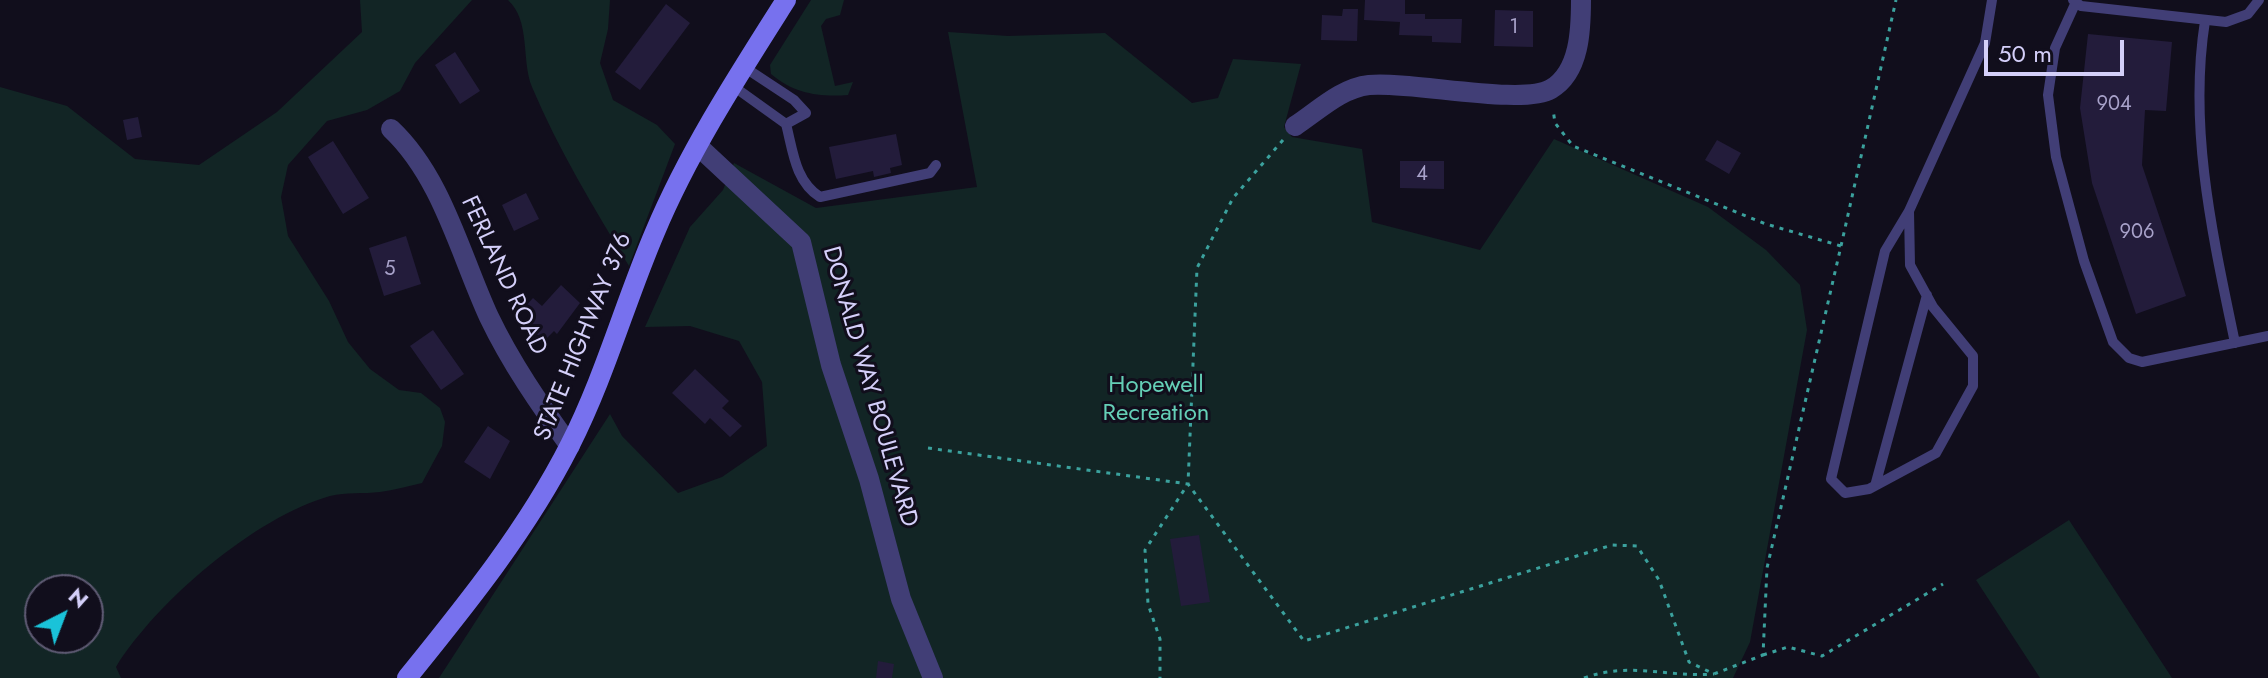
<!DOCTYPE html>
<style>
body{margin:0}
#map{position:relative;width:2268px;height:678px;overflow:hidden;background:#110e1c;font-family:Jost,sans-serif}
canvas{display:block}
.north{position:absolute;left:24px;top:574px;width:80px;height:80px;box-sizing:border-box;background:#110e1c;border:2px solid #5f5b74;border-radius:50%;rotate:42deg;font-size:22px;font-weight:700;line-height:32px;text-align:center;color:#d4cff9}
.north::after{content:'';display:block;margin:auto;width:28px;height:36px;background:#1ac3d9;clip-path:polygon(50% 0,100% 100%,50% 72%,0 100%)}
.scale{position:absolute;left:1984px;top:40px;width:140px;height:36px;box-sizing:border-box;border:4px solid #d4cff9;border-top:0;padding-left:10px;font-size:24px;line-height:28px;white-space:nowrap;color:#d4cff9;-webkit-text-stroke:6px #110e1c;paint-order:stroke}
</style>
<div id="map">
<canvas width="2268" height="678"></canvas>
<div class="north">N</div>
<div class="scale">50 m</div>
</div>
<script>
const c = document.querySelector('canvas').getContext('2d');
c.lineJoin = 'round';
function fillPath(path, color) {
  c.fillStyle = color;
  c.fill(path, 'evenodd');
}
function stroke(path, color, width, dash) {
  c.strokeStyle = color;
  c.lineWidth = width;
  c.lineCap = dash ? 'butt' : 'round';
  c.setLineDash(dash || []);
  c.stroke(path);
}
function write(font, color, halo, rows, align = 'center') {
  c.font = font + ' Jost,sans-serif';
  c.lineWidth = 6;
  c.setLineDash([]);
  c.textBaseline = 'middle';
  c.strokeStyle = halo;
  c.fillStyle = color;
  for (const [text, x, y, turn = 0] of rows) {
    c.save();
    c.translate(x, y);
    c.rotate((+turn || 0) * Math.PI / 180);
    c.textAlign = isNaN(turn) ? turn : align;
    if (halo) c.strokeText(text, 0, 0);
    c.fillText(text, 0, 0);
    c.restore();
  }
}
const green = new Path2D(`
 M 360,0 L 472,0 L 415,63 L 400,91 L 367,110 L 327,121 L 288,165 L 281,197 L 288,236 L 329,301 L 348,342 L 370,369 L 399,390 L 421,393 L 440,408 L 445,422 L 442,446 L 422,483 C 408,486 394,490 380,492 C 364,494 346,492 330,496 C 255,517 156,602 116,667 L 121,678 L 0,678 L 0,87 L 67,106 L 135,159 L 199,165 L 277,112 L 362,32 ZM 40,590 L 88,590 L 88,638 L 40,638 Z
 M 508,0 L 610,0 L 608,29 L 600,63 L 613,100 L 657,125 L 675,144 L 629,266 C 594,208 558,149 532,87 C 521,60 531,21 508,0 Z
 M 811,0 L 844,0 L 840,15 L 826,19 L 821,26 L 835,86 L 853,82 L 848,95 C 819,97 795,94 771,74 L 770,65 Z
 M 948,32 L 1008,36 L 1105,33 L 1192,103 L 1218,98 L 1233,59 L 1301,64 L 1284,127 L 1292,137 L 1362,149 L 1372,222 L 1480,250 L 1554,139 L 1708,207 L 1766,250 L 1800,285 L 1807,330 L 1750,642 L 1733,678 L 439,678 L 610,414 L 622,436 L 678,493 L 722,477 L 767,446 L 762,382 L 739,341 L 690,326 L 645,327 L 690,227 L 723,190 L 734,163 L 816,208 L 977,187 Z
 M 2069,520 L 2172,678 L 2040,678 L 1976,580 Z`);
const building = new Path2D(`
 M 1365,0 L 1405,0 L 1405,14 L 1425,14 L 1425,19 L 1462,19 L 1461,43 L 1432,42 L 1432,36 L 1399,35 L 1400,22 L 1364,20 Z
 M 666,4 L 690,23 L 640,90 L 615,72 Z
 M 1343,9 L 1358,9 L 1357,41 L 1321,40 L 1322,15 L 1342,16 Z
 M 1495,10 L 1533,11 L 1533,47 L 1494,46 Z
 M 2088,34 L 2172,42 L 2166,111 L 2145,110 L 2142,165 L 2186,296 L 2136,314 L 2092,183 L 2080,108 Z
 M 455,52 L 480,91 L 460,104 L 435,65 Z
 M 138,117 L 142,137 L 127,140 L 123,120 Z
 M 896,134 L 902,165 L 890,168 L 891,173 L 874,177 L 873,171 L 836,179 L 829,147 Z
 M 1717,140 L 1741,153 L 1729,174 L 1705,160 Z
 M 333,141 L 369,198 L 343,214 L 308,157 Z
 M 1400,161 L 1444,161 L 1444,189 L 1400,188 Z
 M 526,193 L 539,219 L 514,231 L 502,205 Z
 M 406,236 L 421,284 L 384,296 L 369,248 Z
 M 561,285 L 580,303 L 557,334 L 554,331 L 544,341 L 525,323 L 531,317 L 523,309 L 533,298 L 542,306 Z
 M 433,330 L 464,374 L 441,390 L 410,346 Z
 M 695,369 L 729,401 L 722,408 L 742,426 L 730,437 L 710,418 L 705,424 L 672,393 Z
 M 488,426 L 510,441 L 490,479 L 464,462 Z
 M 1199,535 L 1210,602 L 1181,606 L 1170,539 Z
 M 878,661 L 894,664 L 892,678 L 876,678 Z`);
const path = new Path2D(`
 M 1283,140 L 1233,198 L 1197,268 L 1188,484 L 1304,641 L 1612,545 L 1637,546 L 1659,580 L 1689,662 L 1714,674 L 1763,655 L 1767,568 L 1841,246 L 1766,224 L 1573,146 L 1555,123 L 1553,109
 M 1841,246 L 1896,0
 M 928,448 L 1188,484 L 1145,550 L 1148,604 L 1160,639 L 1160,678
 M 1763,655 L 1788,647 L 1822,656 L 1943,584
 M 1584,678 C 1631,661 1668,678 1714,674`);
const lane = new Path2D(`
 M 2073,0 L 2081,6 L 2226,22 L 2248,14 L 2259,0
 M 2076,2 L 2055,48 L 2048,95 L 2056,157 L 2084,261 L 2113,342 L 2129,358 L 2142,362 L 2268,336
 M 2205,21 C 2188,129 2213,237 2235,343
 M 733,86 L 786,124 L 806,113 L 794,100 L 744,67
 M 786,124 C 793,151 795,181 820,197 L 930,173 L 936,165
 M 1909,211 L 1910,265 L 1933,307 L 1973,356 L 1973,386 L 1936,453 L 1869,489 L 1845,493 L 1831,479 L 1885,251 L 1909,211 L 1985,43 L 1992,0
 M 1875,486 L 1927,295`);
const street = new Path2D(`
 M 1295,126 C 1318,111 1341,88 1369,85 C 1412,81 1522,106 1551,89 C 1580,72 1581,29 1581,0
 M 391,129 C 442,177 460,254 489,317 C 511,363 540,405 570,446
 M 699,147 L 801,242 L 831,365 L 869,479 L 901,599 L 933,678`);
const secondary = new Path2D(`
 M 407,678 C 466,605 527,530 570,445 C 605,376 625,302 655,232 C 689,151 739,74 786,0`);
const numberNames = [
 ["1",1514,28],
 ["904",2114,105],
 ["4",1422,175],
 ["906",2137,233],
 ["5",390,270]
];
const streetNames = [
 ["FERLAND ROAD",503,276,65],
 ["STATE HIGHWAY 376",584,337,-68],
 ["DONALD WAY BOULEVARD",869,387,74]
];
const parkNames = [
 ["Hopewell",1156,386],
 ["Recreation",1156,414]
];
fillPath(green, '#122525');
fillPath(building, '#231c3b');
stroke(path, '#3ba19d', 3, [4, 6]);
stroke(lane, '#413e76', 10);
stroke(street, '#413e76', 20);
stroke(secondary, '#7771ee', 20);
write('20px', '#a8a2ca', null, numberNames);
write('24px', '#d4cff9', '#110e1c', streetNames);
write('24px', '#65cfb7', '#110e1c', parkNames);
</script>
